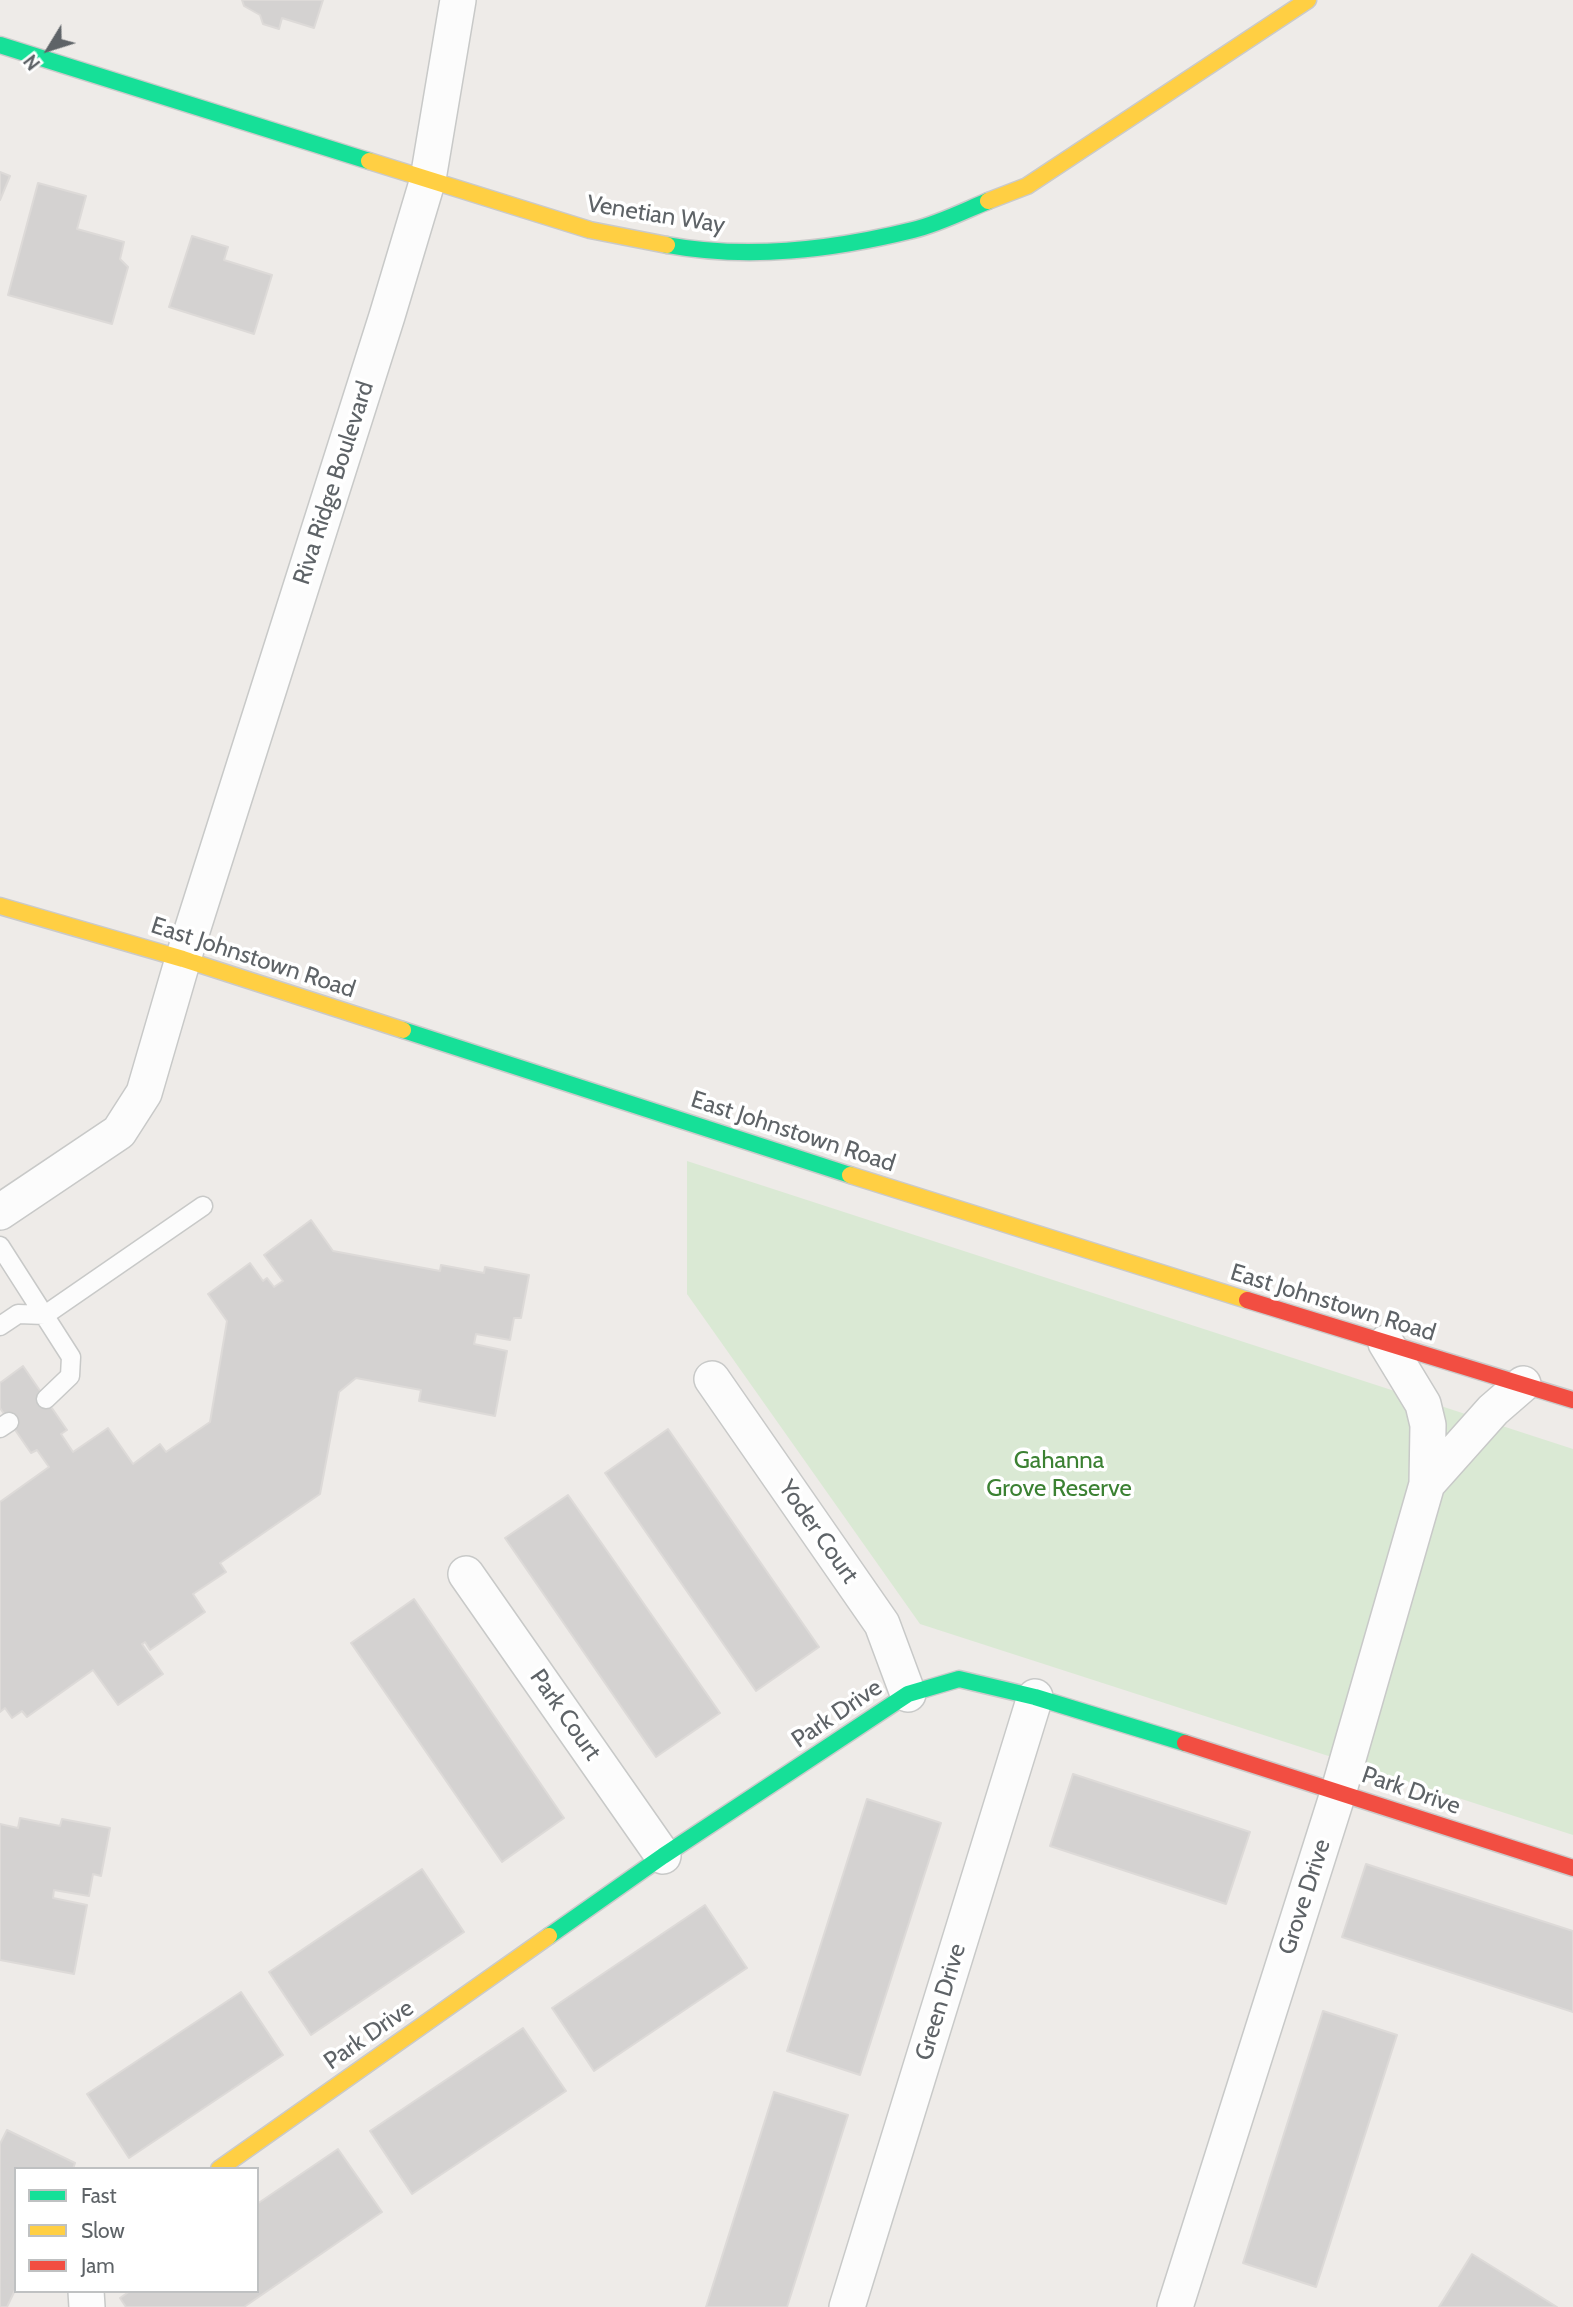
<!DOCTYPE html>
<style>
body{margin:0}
#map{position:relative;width:1573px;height:2307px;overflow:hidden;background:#eeebe8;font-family:Cabin,sans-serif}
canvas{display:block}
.legend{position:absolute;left:14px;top:2167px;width:245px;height:126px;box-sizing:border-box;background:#fff;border:2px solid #bfc1c2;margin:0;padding:9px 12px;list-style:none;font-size:21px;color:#5e6367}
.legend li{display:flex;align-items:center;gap:14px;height:35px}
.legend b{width:35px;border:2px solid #bfc1c2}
.north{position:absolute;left:14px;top:14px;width:70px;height:70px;-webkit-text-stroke:5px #fff;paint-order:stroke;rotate:232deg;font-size:19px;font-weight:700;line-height:28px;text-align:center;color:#5e6367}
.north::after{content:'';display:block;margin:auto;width:24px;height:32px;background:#5e6367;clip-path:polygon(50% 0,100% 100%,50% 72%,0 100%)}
</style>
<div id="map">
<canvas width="1573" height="2307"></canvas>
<ul class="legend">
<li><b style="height:9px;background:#16e098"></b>Fast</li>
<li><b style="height:9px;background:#ffcf43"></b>Slow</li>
<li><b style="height:9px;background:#f24e42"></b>Jam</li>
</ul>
<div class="north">N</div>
</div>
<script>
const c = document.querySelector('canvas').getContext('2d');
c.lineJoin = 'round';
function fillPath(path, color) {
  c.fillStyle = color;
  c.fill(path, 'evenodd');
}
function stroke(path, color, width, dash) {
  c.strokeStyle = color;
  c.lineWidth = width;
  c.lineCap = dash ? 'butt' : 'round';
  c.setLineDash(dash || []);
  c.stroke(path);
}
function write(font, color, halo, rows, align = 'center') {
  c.font = font + ' Cabin,sans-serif';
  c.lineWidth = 7;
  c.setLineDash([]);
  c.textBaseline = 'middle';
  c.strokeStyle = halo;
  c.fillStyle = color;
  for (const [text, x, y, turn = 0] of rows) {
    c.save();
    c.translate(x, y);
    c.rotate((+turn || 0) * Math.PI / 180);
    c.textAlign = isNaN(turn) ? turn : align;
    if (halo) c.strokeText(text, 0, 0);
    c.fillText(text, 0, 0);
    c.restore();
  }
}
const green = new Path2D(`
 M 687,1161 L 1573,1449 L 1573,1835 L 920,1624 L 687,1294 Z`);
const building = new Path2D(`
 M 242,0 L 323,0 L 314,28 L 282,18 L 279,29 L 263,24 L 260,15 L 244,6 Z
 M 0,172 L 10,176 L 0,200 Z
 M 38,183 L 86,196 L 77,229 L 124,242 L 120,259 L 128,267 L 112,324 L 8,295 Z
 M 192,236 L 228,247 L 224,260 L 272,275 L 254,334 L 169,307 Z
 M 311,1220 L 333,1251 L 440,1271 L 441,1265 L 484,1273 L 485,1267 L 529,1275 L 521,1318 L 514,1318 L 510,1340 L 476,1334 L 474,1344 L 507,1351 L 495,1416 L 419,1401 L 421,1390 L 356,1378 L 339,1392 L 320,1494 L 220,1563 L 226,1572 L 193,1594 L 205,1612 L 150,1650 L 145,1642 L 142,1644 L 163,1674 L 118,1705 L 93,1670 L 27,1717 L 22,1711 L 12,1718 L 5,1708 L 0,1712 L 0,1502 L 49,1467 L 37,1450 L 31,1453 L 0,1408 L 0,1383 L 23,1366 L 67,1430 L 61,1434 L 73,1452 L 108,1428 L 133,1464 L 160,1444 L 166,1452 L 210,1422 L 227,1321 L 208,1294 L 250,1263 L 263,1281 L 267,1278 L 274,1287 L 283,1281 L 264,1255 Z
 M 668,1429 L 819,1647 L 756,1691 L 605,1473 Z
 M 568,1495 L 720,1713 L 656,1757 L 505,1538 Z
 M 414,1599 L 564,1818 L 502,1862 L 351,1643 Z
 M 1073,1774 L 1250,1832 L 1226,1904 L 1050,1846 Z
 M 867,1799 L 941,1823 L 860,2075 L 787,2051 Z
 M 20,1818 L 60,1826 L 62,1819 L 110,1828 L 101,1876 L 93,1874 L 89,1896 L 54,1890 L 53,1898 L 87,1905 L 74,1974 L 0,1960 L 0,1824 L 18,1828 Z
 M 1366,1864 L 1573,1931 L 1573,2012 L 1342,1937 Z
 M 422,1869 L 464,1932 L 311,2035 L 269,1972 Z
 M 705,1905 L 747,1968 L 594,2071 L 552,2008 Z
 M 241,1992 L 283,2055 L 129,2158 L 87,2094 Z
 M 1323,2011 L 1397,2035 L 1316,2287 L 1243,2263 Z
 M 523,2028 L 566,2091 L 412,2194 L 370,2131 Z
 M 774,2092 L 848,2115 L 787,2307 L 706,2307 Z
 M 7,2130 L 75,2163 L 73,2169 L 16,2169 L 16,2288 L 7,2307 L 0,2307 L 0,2144 Z
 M 338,2149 L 382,2212 L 244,2307 L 126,2307 L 120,2298 L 130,2291 L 257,2291 L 257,2204 Z
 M 1472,2254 L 1557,2307 L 1439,2307 Z`);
const lane = new Path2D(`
 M 0,1246 L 71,1357 L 70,1376 L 46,1399
 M 0,1326 L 18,1314 L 45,1315 L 203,1206
 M 0,1428 L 9,1422`);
const street = new Path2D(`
 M 0,1212 L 119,1132 L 144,1093 L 183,959 L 387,316 L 428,179 L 458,0
 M 712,1379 L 882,1624 L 908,1694
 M 1427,1484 L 1493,1410 L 1523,1384
 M 466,1574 L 663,1856
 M 86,2291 L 87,2307
 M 847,2307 L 1035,1697
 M 1175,2307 L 1339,1790 L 1427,1484 L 1428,1425 L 1423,1404 L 1386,1343`);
const fast = new Path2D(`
 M 0,45 L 369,161
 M 667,245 C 749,260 832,250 913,230 C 938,224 964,211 988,201
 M 403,1030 L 850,1175
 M 549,1936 L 663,1856 L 908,1694 L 959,1679 L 1035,1697 L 1185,1743`);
const slow = new Path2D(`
 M 369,161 L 590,230 L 667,245
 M 988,201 L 1027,186 L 1308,0
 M 0,906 L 183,959 L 403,1030
 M 850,1175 L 1247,1300
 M 219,2169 L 549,1936`);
const jam = new Path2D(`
 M 1247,1300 L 1573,1400
 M 1185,1743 L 1573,1868`);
const streetNames = [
 ["Venetian Way",656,215,9],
 ["Riva Ridge Boulevard",334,483,-72],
 ["East Johnstown Road",253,958,18],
 ["East Johnstown Road",793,1132,18],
 ["East Johnstown Road",1333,1303,17],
 ["Yoder Court",818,1532,55],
 ["Park Drive",837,1714,-34],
 ["Park Court",565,1715,55],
 ["Park Drive",1411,1791,19],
 ["Grove Drive",1305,1897,-72],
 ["Green Drive",941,2002,-73],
 ["Park Drive",369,2035,-35]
];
const parkNames = [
 ["Gahanna",1059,1461],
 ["Grove Reserve",1059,1489]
];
fillPath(green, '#dae9d4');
fillPath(building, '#d4d2d1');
stroke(building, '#dddad8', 2);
stroke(lane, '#c8c9c8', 21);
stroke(street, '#c8c9c8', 38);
stroke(fast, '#cacaca', 19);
stroke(slow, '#cacaca', 19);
stroke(jam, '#cacaca', 19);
stroke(lane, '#fcfcfc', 18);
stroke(street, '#fcfcfc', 35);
stroke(fast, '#16e098', 16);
stroke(slow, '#ffcf43', 16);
stroke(jam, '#f24e42', 16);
write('24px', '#5e6367', '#fff', streetNames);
write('24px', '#3b8132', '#fff', parkNames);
</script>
